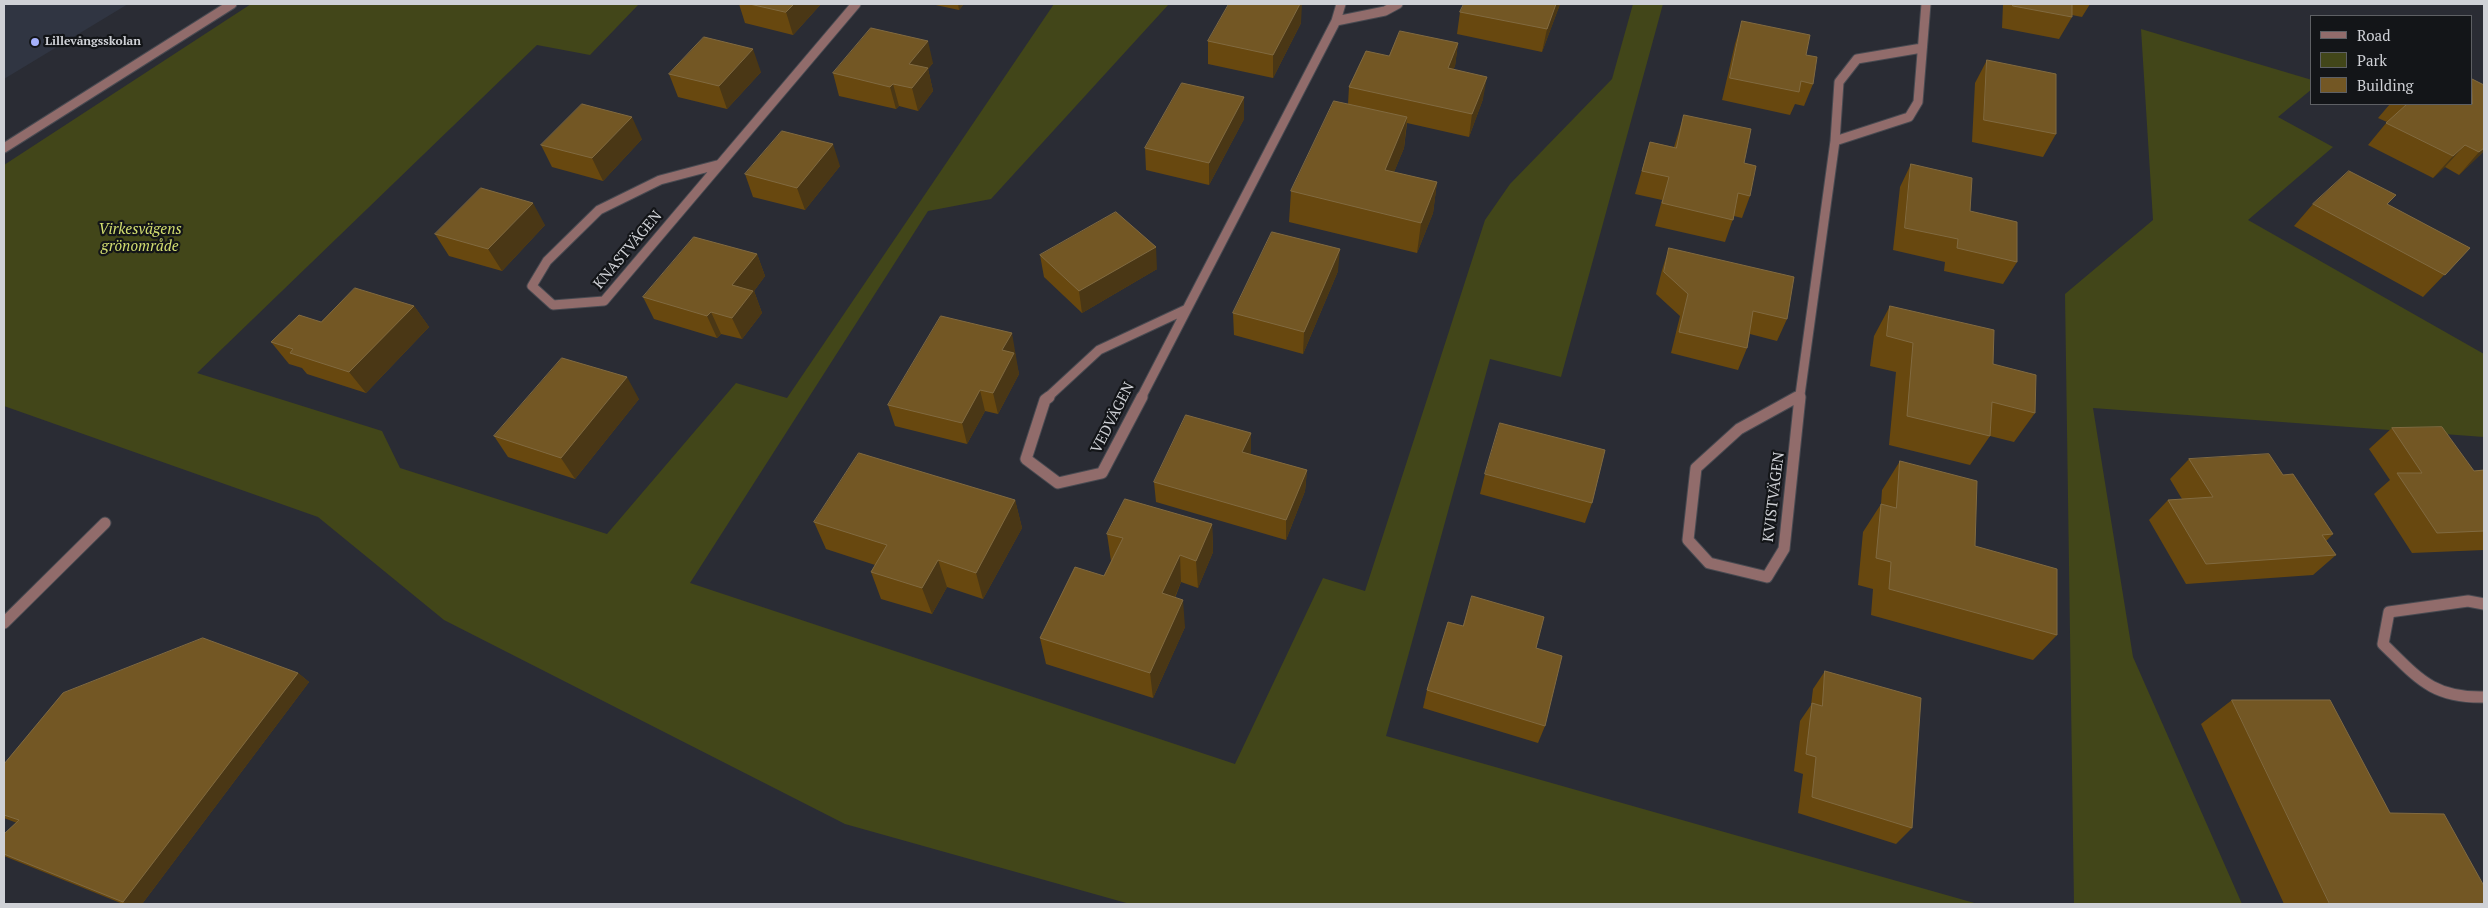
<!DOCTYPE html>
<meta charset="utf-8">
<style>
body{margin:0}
#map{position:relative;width:2488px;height:908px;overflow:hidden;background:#2a2c34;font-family:"PT Serif",serif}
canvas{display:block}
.frame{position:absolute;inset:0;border:5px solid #cfd1d6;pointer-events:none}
.legend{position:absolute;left:2310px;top:15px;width:162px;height:90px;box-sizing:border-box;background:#131518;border:1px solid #5e6064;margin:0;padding:6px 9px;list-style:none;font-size:15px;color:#cfd1d6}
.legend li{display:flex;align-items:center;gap:10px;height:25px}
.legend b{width:25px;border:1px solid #5e6064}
</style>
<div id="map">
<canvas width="2488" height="908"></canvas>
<div class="frame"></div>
<ul class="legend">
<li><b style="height:6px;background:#916c6b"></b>Road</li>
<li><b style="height:14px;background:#424619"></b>Park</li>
<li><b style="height:14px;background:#735724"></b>Building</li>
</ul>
</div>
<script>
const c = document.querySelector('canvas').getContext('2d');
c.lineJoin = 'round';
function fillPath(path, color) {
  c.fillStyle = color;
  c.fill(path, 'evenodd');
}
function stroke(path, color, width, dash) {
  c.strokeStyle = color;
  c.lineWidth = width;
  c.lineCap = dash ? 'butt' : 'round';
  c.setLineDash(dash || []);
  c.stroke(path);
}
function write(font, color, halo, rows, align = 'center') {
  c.font = font + ' "PT Serif",serif';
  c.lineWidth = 4.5;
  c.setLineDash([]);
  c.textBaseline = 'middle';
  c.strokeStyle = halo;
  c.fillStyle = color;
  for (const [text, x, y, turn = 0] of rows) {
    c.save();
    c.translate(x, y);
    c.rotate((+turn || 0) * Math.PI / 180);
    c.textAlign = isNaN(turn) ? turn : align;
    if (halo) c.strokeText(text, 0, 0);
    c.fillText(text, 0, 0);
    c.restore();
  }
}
const built = new Path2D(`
 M 4,4 L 128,4 L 4,79 Z`);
const green = new Path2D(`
 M 251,4 L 639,4 L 590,55 L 537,45 L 197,373 L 382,431 L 400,468 L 607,534 L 736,383 L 787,398 L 1054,4 L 1169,4 L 991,199 L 928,211 L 690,583 L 1235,764 L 1323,578 L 1365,591 L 1485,220 L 1510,184 L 1612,79 L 1633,4 L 1663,4 L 1561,377 L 1490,359 L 1386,736 L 1978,904 L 1130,904 L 845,824 L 444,620 L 318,517 L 4,406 L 4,165 Z
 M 2141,29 L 2312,80 L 2312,89 L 2278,117 L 2333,147 L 2248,220 L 2484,354 L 2484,437 L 2093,408 L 2133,657 L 2242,904 L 2074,904 L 2065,294 L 2153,220 Z`);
const service = new Path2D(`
 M 4,148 L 232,4`);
const minorFar1 = new Path2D(`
 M 1336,21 L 1341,4
 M 1835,141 L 1839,82 L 1857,59 L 1922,48
 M 717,165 L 660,180 L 599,210 L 547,261 L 532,286 L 553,305 L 604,301 L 856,4
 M 1187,309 L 1336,21 L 1385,11 L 1398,4
 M 1800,395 L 1835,141 L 1909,117 L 1918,102 L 1926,4
 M 1047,398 L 1099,350 L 1187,309
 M 1141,398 L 1187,309
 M 1795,398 L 1800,395
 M 1800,398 L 1800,395`);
const minor = new Path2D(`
 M 1049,397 L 1045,400 L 1026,459 L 1058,483 L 1102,473 L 1142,397
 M 1797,397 L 1739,429 L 1696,468 L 1688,540 L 1709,563 L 1767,577 L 1784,549 L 1800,397
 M 2484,604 L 2468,601 L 2389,612 L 2383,644 C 2418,678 2432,698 2484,697
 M 4,623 L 105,523`);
const wall = new Path2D(`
 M 739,4 L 821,4 L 793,35 L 745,23 Z
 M 931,4 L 964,4 L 959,10 Z
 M 1560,4 L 1542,52 L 1457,34 L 1460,12 Z
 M 2003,4 L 2090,4 L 2082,17 L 2072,15 L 2072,17 L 2059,39 L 2002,28 Z
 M 1742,21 L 1806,55 L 1813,84 L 1804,106 L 1795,104 L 1790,115 L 1722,100 L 1735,44 Z
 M 1301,23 L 1273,78 L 1208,64 L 1208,41 Z
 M 1458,43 L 1455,66 L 1453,70 L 1483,99 L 1469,137 L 1407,123 L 1404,148 L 1394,172 L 1437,182 L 1433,213 L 1417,253 L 1289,222 L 1291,191 L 1348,104 L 1349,87 L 1389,56 Z
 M 1987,60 L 2056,134 L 2043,157 L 1972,142 L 1975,83 Z
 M 933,63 L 928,69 L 933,91 L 918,111 L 899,106 L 896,109 L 839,96 L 833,73 Z
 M 761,72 L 727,109 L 678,97 L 669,74 Z
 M 2390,104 L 2472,104 L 2484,151 L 2459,175 L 2445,167 L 2433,178 L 2368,145 L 2387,122 L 2378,118 Z
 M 1684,115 L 1744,163 L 1750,196 L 1742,218 L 1734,216 L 1725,242 L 1655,226 L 1662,200 L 1635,194 L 1650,142 L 1674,147 Z
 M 1244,119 L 1209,185 L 1146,170 L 1145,148 Z
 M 642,139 L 603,181 L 552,167 L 541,145 Z
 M 1911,164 L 1970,211 L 2017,262 L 2003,284 L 1944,271 L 1945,262 L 1893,250 L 1900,187 Z
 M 840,166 L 805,210 L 753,197 L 745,174 Z
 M 2313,204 L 2388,205 L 2470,248 L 2423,297 L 2294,226 Z
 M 545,225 L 502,271 L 449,256 L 435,234 Z
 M 1669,248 L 1787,319 L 1777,341 L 1750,334 L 1747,348 L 1738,370 L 1671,353 L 1680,316 L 1656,294 L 1662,270 Z
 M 757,254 L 765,276 L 754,291 L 762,313 L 742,339 L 721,334 L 717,338 L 654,319 L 643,297 Z
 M 1040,255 L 1157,269 L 1082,313 L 1044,277 Z
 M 1338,271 L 1303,354 L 1234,335 L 1233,313 Z
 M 414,306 L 429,327 L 366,393 L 307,374 L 302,368 L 289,364 L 271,342 L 321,322 Z
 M 1890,306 L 1993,364 L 2035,413 L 2014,442 L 1990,436 L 1970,465 L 1889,445 L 1896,372 L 1870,366 L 1874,336 Z
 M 1016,354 L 1015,356 L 1019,374 L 998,414 L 985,411 L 967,444 L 895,426 L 888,405 Z
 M 639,399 L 575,479 L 508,457 L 494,436 Z
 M 2392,428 L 2474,471 L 2484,470 L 2484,550 L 2412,553 L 2374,494 L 2390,480 L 2369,449 Z
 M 1250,454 L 1307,470 L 1305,491 L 1286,540 L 1156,502 L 1154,482 Z
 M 2189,459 L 2283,475 L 2333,534 L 2326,541 L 2336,555 L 2313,575 L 2186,584 L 2149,520 L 2168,500 L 2182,499 L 2170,479 Z
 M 1900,461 L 1975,546 L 2057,635 L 2033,660 L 1871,615 L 1873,589 L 1858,585 L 1863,532 L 1881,504 L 1882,490 Z
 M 1485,474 L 1592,503 L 1585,523 L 1480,494 Z
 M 1015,500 L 1022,528 L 983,599 L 947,587 L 932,614 L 881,599 L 871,572 L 875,565 L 826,549 L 814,522 Z
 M 1212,524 L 1213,552 L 1198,588 L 1181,582 L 1175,598 L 1185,627 L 1153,698 L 1046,664 L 1040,638 L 1104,576 L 1111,561 L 1107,534 Z
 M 1536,648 L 1545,726 L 1538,743 L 1423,708 L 1427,690 Z
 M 1825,671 L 1912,828 L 1896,844 L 1798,813 L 1803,774 L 1794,771 L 1800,721 L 1811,705 L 1813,689 Z
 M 298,673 L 309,682 L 142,904 L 123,904 L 4,856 L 4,834 L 17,823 L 4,818 L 4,764 Z
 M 2232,700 L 2390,813 L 2484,904 L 2284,904 L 2201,724 Z`);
const shadedWall = new Path2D(`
 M 794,4 L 821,4 L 793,35 L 786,12 Z
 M 958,4 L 964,4 L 959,10 Z
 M 1300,4 L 1302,4 L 1301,23 L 1273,78 L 1273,55 Z
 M 1556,4 L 1560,4 L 1542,52 L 1547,29 Z
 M 928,41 L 933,63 L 928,69 L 933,91 L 918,111 L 912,88 L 909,64 Z
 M 1458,43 L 1455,66 L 1444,91 L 1448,68 Z
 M 753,49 L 761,72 L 727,109 L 719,86 Z
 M 1487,77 L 1483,99 L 1469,137 L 1472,114 Z
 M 893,84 L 899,106 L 896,109 L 890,87 Z
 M 1244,97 L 1244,119 L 1209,185 L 1209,163 Z
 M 632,117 L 642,139 L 603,181 L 592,158 Z
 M 1407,117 L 1404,148 L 1382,201 L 1385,170 Z
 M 833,144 L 840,166 L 805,210 L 797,188 Z
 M 2465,145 L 2445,167 L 2433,178 L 2453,156 Z
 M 2484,148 L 2484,151 L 2459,175 L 2479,152 Z
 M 1437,182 L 1433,213 L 1417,253 L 1421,223 Z
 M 533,203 L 545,225 L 502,271 L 488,249 Z
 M 1156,247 L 1157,269 L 1082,313 L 1079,291 Z
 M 1340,249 L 1338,271 L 1303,354 L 1304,332 Z
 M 757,254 L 765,276 L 754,291 L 762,313 L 742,339 L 732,318 L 732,285 Z
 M 414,306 L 429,327 L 366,393 L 349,372 Z
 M 711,312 L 721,334 L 717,338 L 707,316 Z
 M 1012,333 L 1019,374 L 998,414 L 993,393 L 1002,350 Z
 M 627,377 L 639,399 L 575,479 L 561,458 Z
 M 980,390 L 985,411 L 967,444 L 962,423 Z
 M 1251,433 L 1251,454 L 1242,473 L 1242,452 Z
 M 1307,470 L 1305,491 L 1286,540 L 1286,520 Z
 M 1015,500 L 1022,528 L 983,599 L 976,573 Z
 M 1212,524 L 1213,552 L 1198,588 L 1196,561 Z
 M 1180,555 L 1181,582 L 1165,620 L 1162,593 Z
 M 938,560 L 947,587 L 932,614 L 922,588 Z
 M 1183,600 L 1185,627 L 1153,698 L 1150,673 Z
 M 298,673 L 309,682 L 142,904 L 127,904 L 123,902 Z`);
const building = new Path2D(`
 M 750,4 L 794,4 L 786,12 Z
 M 1229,4 L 1300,4 L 1273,55 L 1208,41 Z
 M 1464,4 L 1556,4 L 1547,29 L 1460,12 Z
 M 2013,4 L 2072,4 L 2072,17 L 2013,6 Z
 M 1742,21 L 1810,35 L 1806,55 L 1817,57 L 1813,84 L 1801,81 L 1799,92 L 1730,78 Z
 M 871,28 L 928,41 L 909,64 L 928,68 L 912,88 L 893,84 L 890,87 L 833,73 Z
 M 1400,31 L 1458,43 L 1448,68 L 1487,77 L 1472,114 L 1349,87 L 1366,51 L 1389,56 Z
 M 704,37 L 753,49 L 719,86 L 669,74 Z
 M 1987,60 L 2056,74 L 2056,134 L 1984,120 Z
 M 2472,79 L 2484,85 L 2484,148 L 2479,152 L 2465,145 L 2453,156 L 2386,123 L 2407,104 L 2472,104 Z
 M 1182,83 L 1244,97 L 1209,163 L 1145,148 Z
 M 1334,101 L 1407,117 L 1385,170 L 1437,182 L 1421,223 L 1291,191 Z
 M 582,104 L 632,117 L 592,158 L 541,145 Z
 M 1684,115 L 1751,129 L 1744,163 L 1756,166 L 1750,196 L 1738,193 L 1733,220 L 1662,203 L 1669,177 L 1642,171 L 1650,142 L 1676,148 Z
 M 782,131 L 833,144 L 797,188 L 745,174 Z
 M 1911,164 L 1972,178 L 1970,211 L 2017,222 L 2017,262 L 1957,248 L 1958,239 L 1905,228 Z
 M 2349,171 L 2396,195 L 2387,204 L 2470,248 L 2445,275 L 2313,204 Z
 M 481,188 L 533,203 L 488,249 L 435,234 Z
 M 1116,212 L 1156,247 L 1079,291 L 1040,255 Z
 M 1272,232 L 1340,249 L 1304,332 L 1233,313 Z
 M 694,237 L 757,254 L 732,285 L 753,291 L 732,318 L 711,312 L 707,316 L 643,297 Z
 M 1669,248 L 1794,277 L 1787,319 L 1753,311 L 1747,348 L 1679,332 L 1688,294 L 1664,272 Z
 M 355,288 L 414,306 L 349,372 L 290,353 L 293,349 L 271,342 L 299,315 L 321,322 Z
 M 1890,306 L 1994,330 L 1993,364 L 2036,375 L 2035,413 L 1992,402 L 1990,436 L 1907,416 L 1913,343 L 1887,336 Z
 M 941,316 L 1012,333 L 1002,350 L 1014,353 L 993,393 L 980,390 L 962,423 L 888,405 Z
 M 562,358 L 627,377 L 561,458 L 494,436 Z
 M 1186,415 L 1251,433 L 1242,452 L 1307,470 L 1286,520 L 1154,482 Z
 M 1500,423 L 1605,450 L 1592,503 L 1485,474 Z
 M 2442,427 L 2474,471 L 2484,470 L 2484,531 L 2437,533 L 2397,473 L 2422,473 L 2392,428 Z
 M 859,453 L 1015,500 L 976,573 L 938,560 L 922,588 L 871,572 L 887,545 L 814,522 Z
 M 2269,454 L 2283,475 L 2293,474 L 2333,534 L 2322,535 L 2336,555 L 2206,564 L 2168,500 L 2213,497 L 2189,459 Z
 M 1900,461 L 1977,481 L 1975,546 L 2057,569 L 2057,635 L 1889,589 L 1891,562 L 1876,558 L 1881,504 L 1896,508 Z
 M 1125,499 L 1212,524 L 1196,561 L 1180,555 L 1162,593 L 1183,600 L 1150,673 L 1040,638 L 1075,567 L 1104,576 L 1123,538 L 1107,534 Z
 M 1472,596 L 1544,617 L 1536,648 L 1562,656 L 1545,726 L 1427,690 L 1448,622 L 1463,626 Z
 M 203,638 L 298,673 L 123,902 L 4,854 L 4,834 L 19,820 L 4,815 L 4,764 L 63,693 Z
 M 1825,671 L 1921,698 L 1912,828 L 1812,797 L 1816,757 L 1806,754 L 1812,703 L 1822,706 Z
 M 2232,700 L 2330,700 L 2390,813 L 2444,814 L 2484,886 L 2484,904 L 2330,904 Z`);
const markers = [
 [35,42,5,"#a5b1fc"]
];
const farPoinames = [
 ["Lillevångsskolan",45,42]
];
const parkNames = [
 ["Virkesvägens",140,230],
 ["grönområde",140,247]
];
const streetNames = [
 ["KNASTVÄGEN",628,250,-50],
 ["VEDVÄGEN",1113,418,-63],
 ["KVISTVÄGEN",1774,497,-83]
];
fillPath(built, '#303542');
fillPath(green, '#424619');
stroke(service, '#484a51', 11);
stroke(minorFar1, '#484a51', 11);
stroke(minor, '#484a51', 13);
stroke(service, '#916c6b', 9);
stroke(minorFar1, '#916c6b', 9);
stroke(minor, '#916c6b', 11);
fillPath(wall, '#68480f');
fillPath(shadedWall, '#4a3715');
fillPath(building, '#735724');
stroke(building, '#816a40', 1);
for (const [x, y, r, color] of markers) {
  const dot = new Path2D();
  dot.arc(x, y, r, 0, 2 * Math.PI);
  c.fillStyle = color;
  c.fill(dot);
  stroke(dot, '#131518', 2);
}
write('bold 12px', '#cfd1d6', '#131518', farPoinames, 'left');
write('italic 15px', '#d3de70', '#131518', parkNames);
write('15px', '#cfd1d6', '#131518', streetNames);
</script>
